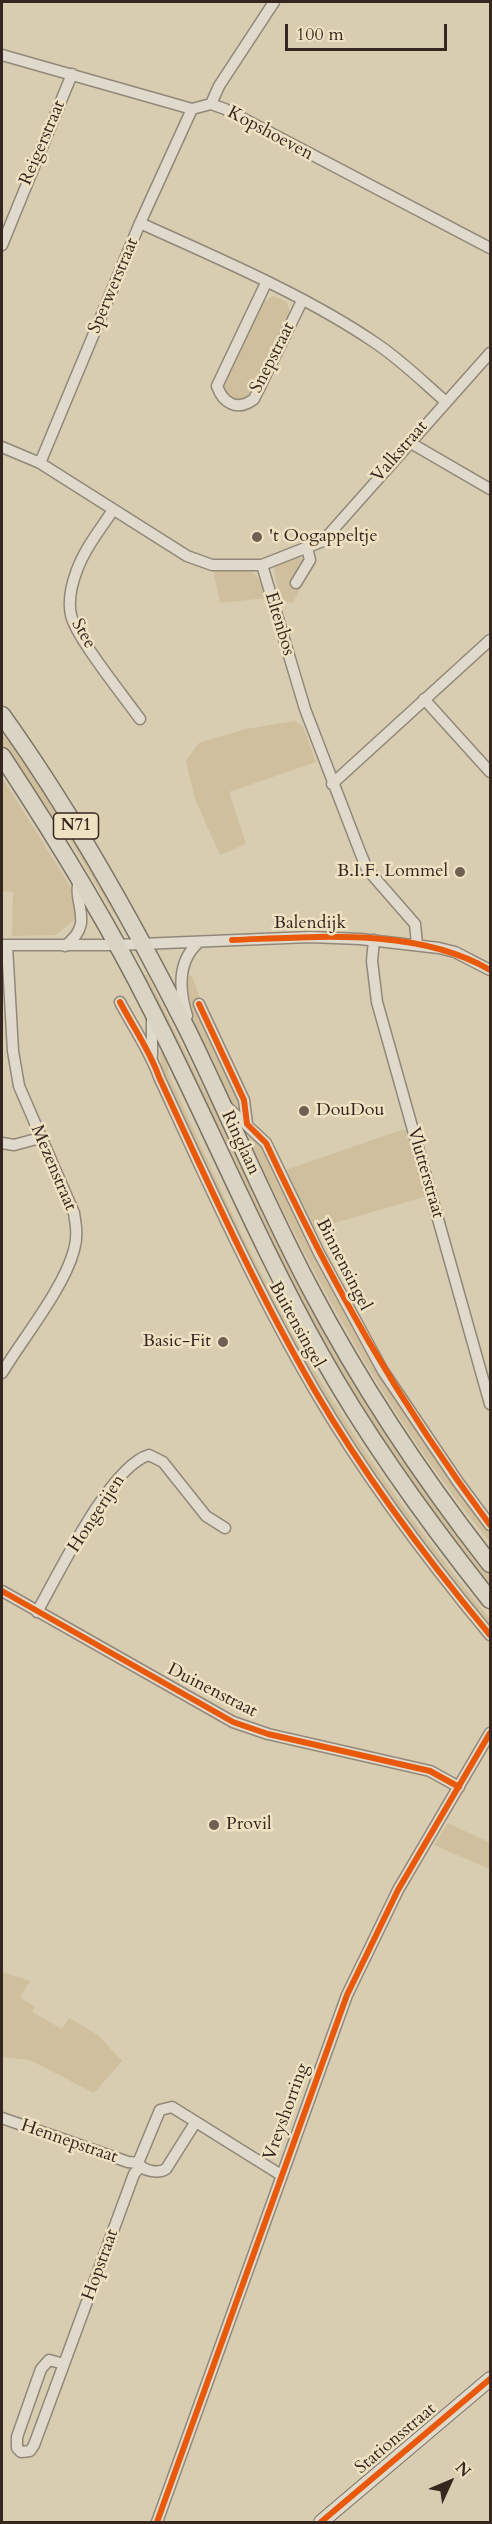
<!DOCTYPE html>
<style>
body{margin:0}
#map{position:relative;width:492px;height:2524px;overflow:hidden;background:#d8ccb1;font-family:Cardo,serif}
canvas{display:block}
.frame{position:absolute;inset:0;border:3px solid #352620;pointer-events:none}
.north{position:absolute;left:420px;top:2452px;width:60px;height:60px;-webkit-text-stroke:4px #efe2c3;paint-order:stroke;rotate:46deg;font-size:16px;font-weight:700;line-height:24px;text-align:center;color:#352620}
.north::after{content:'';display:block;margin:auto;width:21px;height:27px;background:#352620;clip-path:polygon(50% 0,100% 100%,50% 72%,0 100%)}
.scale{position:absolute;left:285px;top:24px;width:162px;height:27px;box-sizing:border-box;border:3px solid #352620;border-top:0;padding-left:8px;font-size:18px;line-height:21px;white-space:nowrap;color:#352620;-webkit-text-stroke:4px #efe2c3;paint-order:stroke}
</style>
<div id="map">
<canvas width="492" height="2524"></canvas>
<div class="frame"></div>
<div class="north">N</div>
<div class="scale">100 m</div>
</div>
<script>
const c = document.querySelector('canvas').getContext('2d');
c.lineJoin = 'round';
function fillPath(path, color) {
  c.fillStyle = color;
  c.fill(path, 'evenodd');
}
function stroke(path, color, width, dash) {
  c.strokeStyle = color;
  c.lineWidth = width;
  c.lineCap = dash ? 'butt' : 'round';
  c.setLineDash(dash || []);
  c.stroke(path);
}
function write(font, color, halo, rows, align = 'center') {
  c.font = font + ' Cardo,serif';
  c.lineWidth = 5;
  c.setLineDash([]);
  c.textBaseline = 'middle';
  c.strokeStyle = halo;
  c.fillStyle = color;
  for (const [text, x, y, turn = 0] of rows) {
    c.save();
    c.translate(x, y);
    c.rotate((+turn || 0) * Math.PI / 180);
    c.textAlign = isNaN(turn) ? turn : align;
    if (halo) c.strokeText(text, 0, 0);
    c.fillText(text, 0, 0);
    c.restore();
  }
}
const green = new Path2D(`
 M 273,296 L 287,302 L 290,313 L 252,391 L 242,401 L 227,396 L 223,384 L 263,302 Z
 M 298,556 L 305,560 L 292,585 L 300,589 L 293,603 L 280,600 L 274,569 L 277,565 Z
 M 213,569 C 247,572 255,560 267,598 L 220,603 Z
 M 295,721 L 303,727 L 316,762 L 229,792 L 246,844 L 220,855 L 195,799 L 186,761 L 199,743 L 246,729 Z
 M 2,728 L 119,912 L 113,913 L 69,838 L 52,819 L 2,743 Z
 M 2,777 L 73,891 L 76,918 L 56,935 L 12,936 L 13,892 L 2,891 Z
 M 142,974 L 147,975 L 205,1092 L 215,1106 L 269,1220 L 461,1538 L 490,1574 L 490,1588 C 337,1406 244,1187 142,974 Z
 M 187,976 L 192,976 L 200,998 L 193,1002 L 240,1100 L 237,1108 C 227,1103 221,1085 220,1075 C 205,1043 184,1012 187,976 Z
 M 162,1052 L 167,1061 L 168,1073 C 213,1172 257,1274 312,1367 C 365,1456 424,1540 490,1619 L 490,1631 C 438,1563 384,1496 339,1422 C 272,1312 219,1195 163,1079 L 160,1053 Z
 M 401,1130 L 408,1130 L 427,1196 L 314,1229 L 286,1170 Z
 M 249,1134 L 262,1146 L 320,1265 L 393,1397 L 490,1534 L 490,1542 C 391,1423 315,1279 248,1139 Z
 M 448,1823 L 490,1843 L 490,1869 L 434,1845 Z
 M 3,1972 L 30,1981 L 20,1997 L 35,2007 L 32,2012 L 62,2029 L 69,2018 L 98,2035 L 122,2061 L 94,2093 L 30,2060 L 2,2057 Z`);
const minor = new Path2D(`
 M 2,55 L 192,109 L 211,104 L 225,109 L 490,248
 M 211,104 L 219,86 L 274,2
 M 140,223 C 217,258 305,295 374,342 C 400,359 422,381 445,401
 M 2,245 L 72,74
 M 266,283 L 217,386 C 223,403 237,412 254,399 L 302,301
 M 409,442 L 490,489
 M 2,447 L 40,463 L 187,556 L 212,565 L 262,565 L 323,541 L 490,353
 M 40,463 L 140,223 L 192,109
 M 113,510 C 100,530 85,548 77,570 C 72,583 68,601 71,615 C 75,636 125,698 140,719
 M 262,565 L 305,709 L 360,852 L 367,869 L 415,924 L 417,944
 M 296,583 L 310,560 L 307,548
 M 424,699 L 490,772
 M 332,784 L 490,640
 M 374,940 L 372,961 L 377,1002 L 490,1404
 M 2,945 L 117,945 L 310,937 L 360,939 L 439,948 L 455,952 L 490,970
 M 65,946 C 96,922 72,906 79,879
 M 120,1002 C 133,1027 150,1051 159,1077 C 208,1183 256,1290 315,1391 C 366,1478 426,1558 490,1635
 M 199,1004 L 244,1100 L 247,1124
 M 187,1016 C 179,990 177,961 199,942
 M 152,1056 L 152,1019
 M 226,1106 L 266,1143 L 319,1253 L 383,1371 L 458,1482 L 490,1525
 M 2,1143 L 14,1145 L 40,1138
 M 2,1373 C 23,1338 64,1288 74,1250 C 78,1237 76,1225 74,1213 L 19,1086 L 13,1051 L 7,946
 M 2,1591 L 233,1722 L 268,1734 L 430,1771 L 459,1787
 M 37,1612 C 58,1575 110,1466 149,1455 L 163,1462 L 206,1516 L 225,1528
 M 2,2118 L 128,2162 L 138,2163
 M 195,2123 L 166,2169 C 158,2174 143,2171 138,2163 L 160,2110 L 172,2107 L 281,2175
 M 64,2364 L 49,2360 L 41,2369 L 17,2437 L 17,2448 L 21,2452 L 30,2451 L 34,2445 L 64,2364 L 134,2174 L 140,2167
 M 157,2522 L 347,1995 L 398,1890 L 490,1733`);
const secondary = new Path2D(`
 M 321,2522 L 490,2379`);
const trunk = new Path2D(`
 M 2,715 C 73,814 132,920 187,1029 C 229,1115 265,1203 310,1288 C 361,1385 422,1477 490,1564
 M 2,756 C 56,838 107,921 151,1009 C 209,1123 258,1242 320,1353 C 369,1441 428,1522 490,1600`);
const cycleway = new Path2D(`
 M 232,940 C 315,937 417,927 490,970
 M 120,1002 C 133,1027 150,1051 159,1077 C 208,1183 256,1290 315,1391 C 366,1478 426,1558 490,1635
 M 199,1004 L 244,1100 L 247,1124 L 266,1143 C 331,1282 398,1402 490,1525
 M 2,1591 L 233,1722 L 268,1734 L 430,1771 L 459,1787
 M 157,2522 L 347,1995 L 398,1890 L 490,1733
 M 321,2522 L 490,2379`);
const markers = [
 [257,537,6,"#6e6053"],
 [460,872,6,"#6e6053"],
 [304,1111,6,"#6e6053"],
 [223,1342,6,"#6e6053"],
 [214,1825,6,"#6e6053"]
];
const shields = [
 [76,826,45]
];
const shieldNames = [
 ["N71",76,826]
];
const streetNames = [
 ["Kopshoeven",270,134,28],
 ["Reigerstraat",43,143,-67],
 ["Sperwerstraat",114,286,-67],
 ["Snepstraat",273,358,-63],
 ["Valkstraat",400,452,-49],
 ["Eltenbos",279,624,73],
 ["Stee",83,634,60],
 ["Balendijk",310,924],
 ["Ringlaan",240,1143,65],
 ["Mezenstraat",53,1168,67],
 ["Vlutterstraat",425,1173,74],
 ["Binnensingel",343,1265,63],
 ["Buitensingel",296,1325,61],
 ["Hongerijen",97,1514,-57],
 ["Duinenstraat",212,1691,27],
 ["Vreyshorring",287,2112,-70],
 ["Hennepstraat",69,2142,19],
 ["Hopstraat",101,2265,-70],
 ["Stationsstraat",396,2439,-40]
];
const poiNames = [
 ["'t Oogappeltje",269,537],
 ["B.I.F. Lommel",448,872,"right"],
 ["DouDou",316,1111],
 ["Basic-Fit",211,1342,"right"],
 ["Provil",226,1825]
];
fillPath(green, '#d0bf9d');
stroke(minor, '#918879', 13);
stroke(secondary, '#7a7265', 16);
stroke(trunk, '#7a7265', 19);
stroke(minor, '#e0dacc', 10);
stroke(secondary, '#e0dacc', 14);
stroke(trunk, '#dad4c5', 16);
stroke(cycleway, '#e8590c', 6);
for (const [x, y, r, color] of markers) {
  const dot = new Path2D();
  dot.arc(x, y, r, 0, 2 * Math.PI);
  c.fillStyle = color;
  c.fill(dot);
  stroke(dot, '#efe2c3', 2);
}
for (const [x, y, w] of shields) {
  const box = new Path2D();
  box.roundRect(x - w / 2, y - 13, w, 26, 4.5);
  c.fillStyle = '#efe2c3';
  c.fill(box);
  stroke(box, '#352620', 1.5);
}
write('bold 16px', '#352620', null, shieldNames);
write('18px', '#352620', '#efe2c3', streetNames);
write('18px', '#352620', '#efe2c3', poiNames, 'left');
</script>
